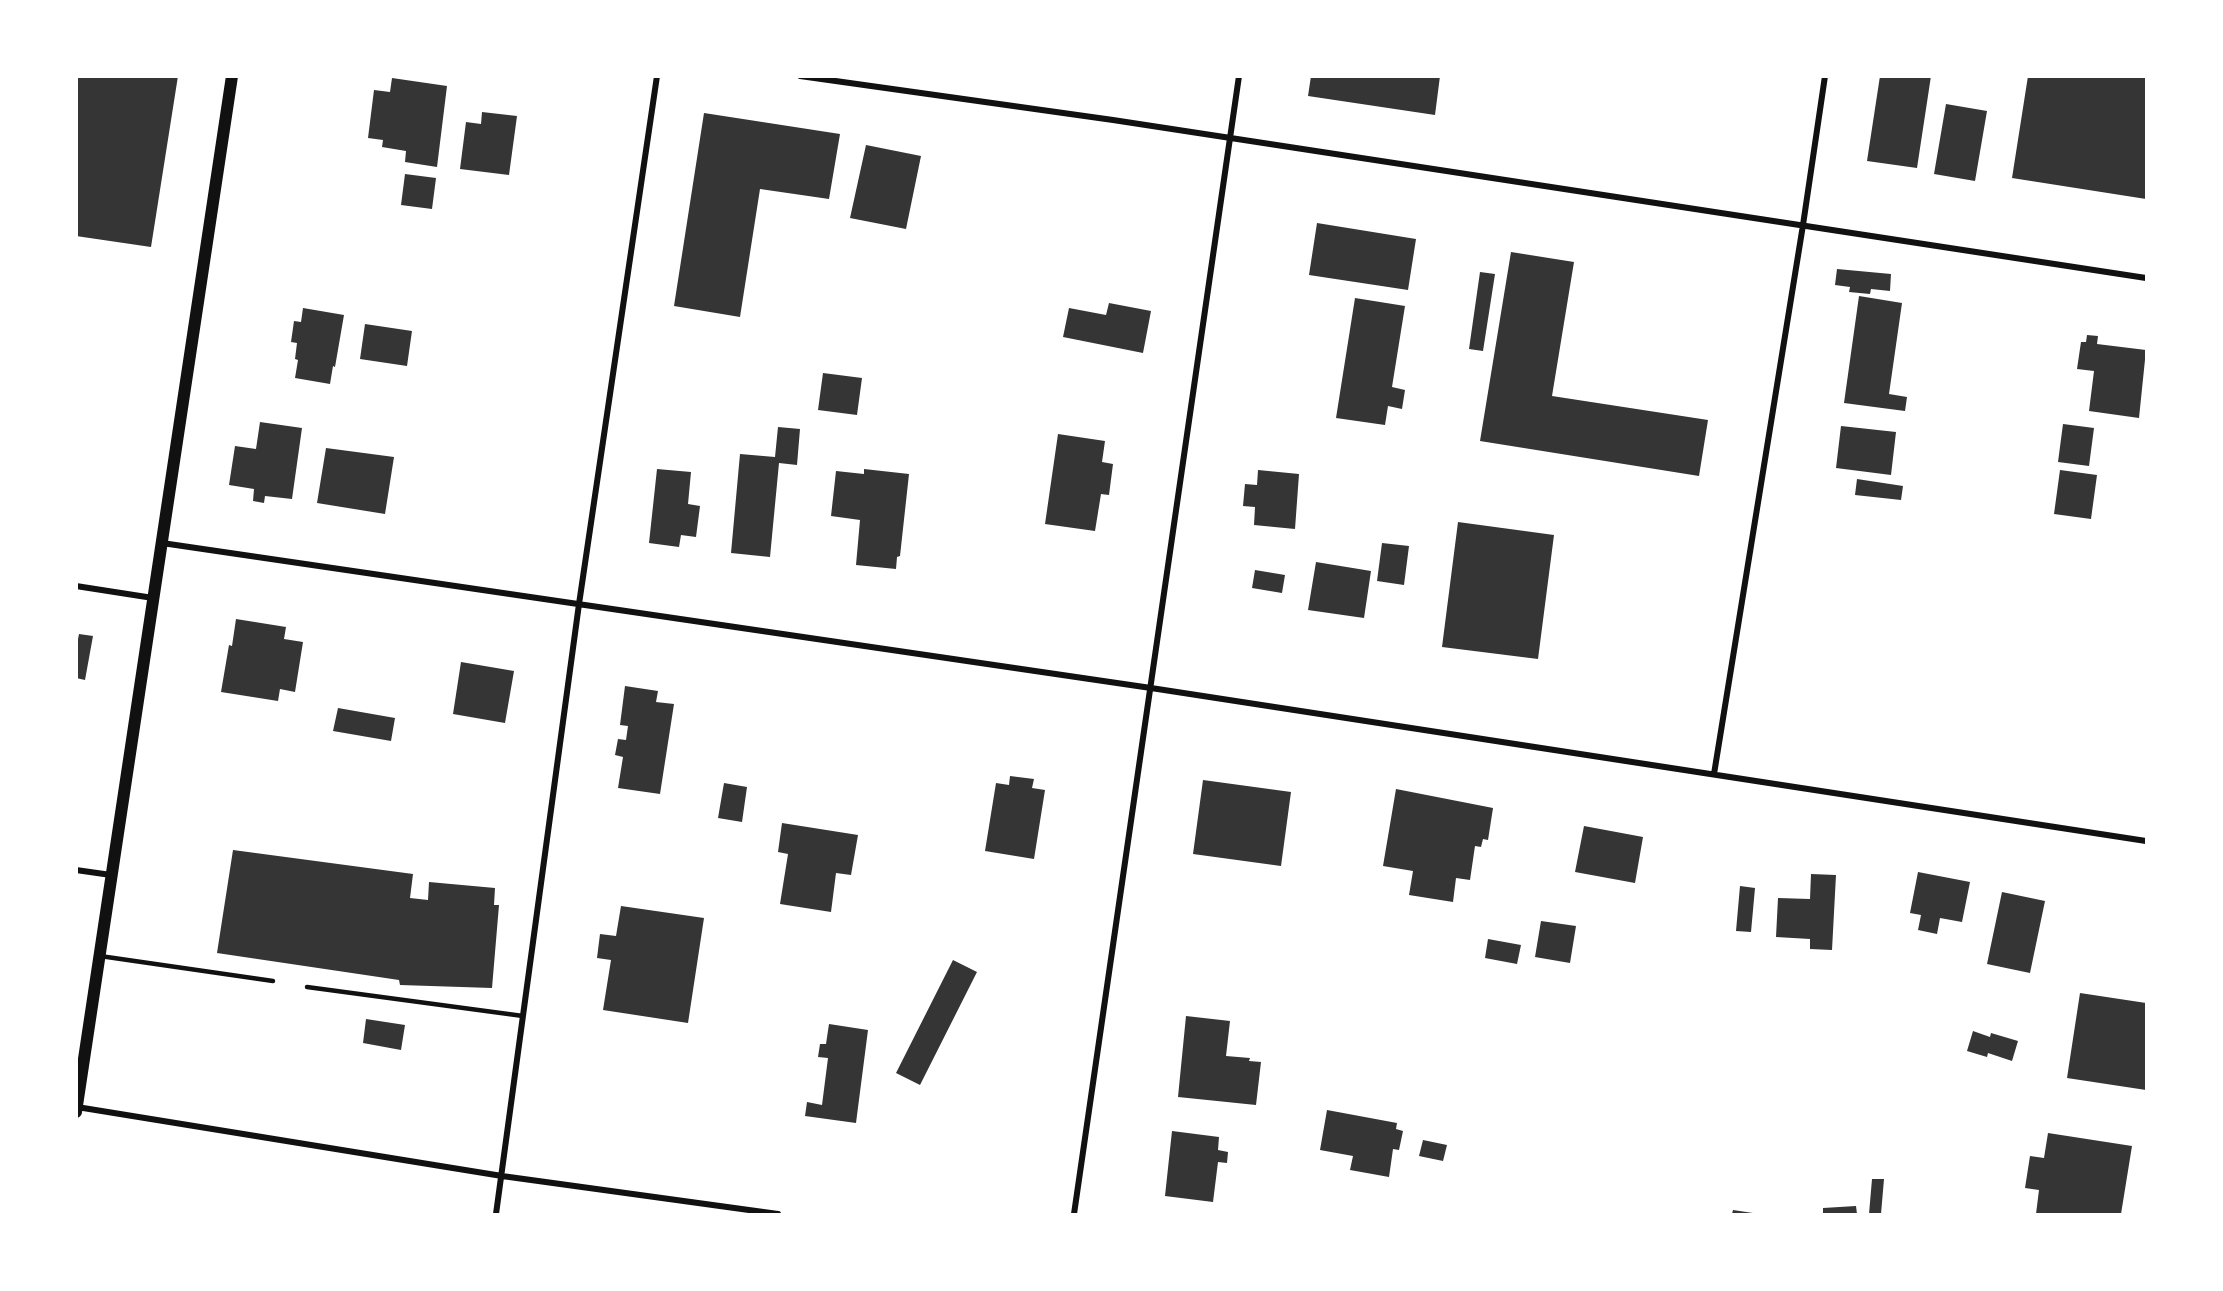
<!DOCTYPE html>
<style>
body{margin:0}
#map{position:relative;width:2223px;height:1291px;overflow:hidden;background:#fff;font-family:"Varela Round",sans-serif}
canvas{display:block}
.frame{position:absolute;inset:0;border:78px solid #fff;pointer-events:none}
</style>
<div id="map">
<canvas width="2223" height="1291"></canvas>
<div class="frame"></div>
</div>
<script>
const c = document.querySelector('canvas').getContext('2d');
c.lineJoin = 'round';
function fillPath(path, color) {
  c.fillStyle = color;
  c.fill(path, 'evenodd');
}
function stroke(path, color, width, dash) {
  c.strokeStyle = color;
  c.lineWidth = width;
  c.lineCap = dash ? 'butt' : 'round';
  c.setLineDash(dash || []);
  c.stroke(path);
}
const building = new Path2D(`
 M 76,76 L 178,76 L 151,247 L 76,236 Z
 M 1311,76 L 1440,76 L 1435,115 L 1308,96 Z
 M 1880,76 L 1931,76 L 1917,168 L 1867,161 Z
 M 2028,76 L 2146,76 L 2146,199 L 2012,178 Z
 M 392,78 L 447,86 L 437,167 L 405,162 L 406,151 L 382,147 L 383,140 L 368,138 L 374,90 L 390,92 Z
 M 1946,104 L 1987,111 L 1975,181 L 1934,174 Z
 M 482,112 L 517,116 L 509,175 L 460,169 L 466,122 L 481,124 Z
 M 704,113 L 840,134 L 829,199 L 760,189 L 740,317 L 674,306 Z
 M 866,145 L 921,156 L 906,229 L 850,218 Z
 M 405,174 L 436,178 L 432,209 L 401,205 Z
 M 1317,223 L 1416,239 L 1408,290 L 1309,275 Z
 M 1511,252 L 1574,262 L 1552,396 L 1708,420 L 1699,476 L 1480,441 Z
 M 1837,269 L 1891,274 L 1890,291 L 1871,289 L 1870,294 L 1849,292 L 1850,287 L 1835,285 Z
 M 1480,272 L 1495,274 L 1483,351 L 1469,349 Z
 M 1859,296 L 1902,303 L 1889,394 L 1907,397 L 1905,411 L 1844,403 Z
 M 1355,298 L 1405,306 L 1392,387 L 1405,390 L 1402,409 L 1388,406 L 1385,425 L 1336,418 Z
 M 1109,303 L 1151,311 L 1143,353 L 1063,337 L 1069,308 L 1106,315 Z
 M 303,308 L 344,315 L 335,367 L 333,366 L 330,384 L 295,378 L 298,360 L 295,359 L 297,343 L 291,342 L 294,321 L 301,322 Z
 M 365,324 L 412,331 L 407,366 L 360,359 Z
 M 2087,335 L 2098,336 L 2097,344 L 2146,350 L 2139,418 L 2089,411 L 2094,371 L 2077,369 L 2081,342 L 2086,342 Z
 M 823,373 L 862,378 L 857,415 L 818,410 Z
 M 260,422 L 302,428 L 292,499 L 265,496 L 264,503 L 253,501 L 254,489 L 229,485 L 235,446 L 256,449 Z
 M 2063,424 L 2094,428 L 2089,466 L 2058,462 Z
 M 1841,426 L 1896,432 L 1891,475 L 1836,468 Z
 M 778,427 L 800,429 L 797,465 L 779,463 L 770,557 L 731,553 L 740,454 L 775,457 Z
 M 1058,434 L 1105,441 L 1102,462 L 1113,464 L 1109,495 L 1101,494 L 1095,531 L 1045,524 Z
 M 326,448 L 394,457 L 385,514 L 317,503 Z
 M 657,469 L 691,472 L 688,504 L 700,506 L 696,537 L 681,535 L 679,547 L 649,543 Z
 M 864,469 L 909,474 L 900,556 L 897,557 L 896,569 L 856,565 L 860,520 L 831,516 L 836,471 L 864,474 Z
 M 1258,470 L 1299,474 L 1295,529 L 1254,525 L 1255,507 L 1243,506 L 1245,484 L 1257,485 Z
 M 2060,470 L 2097,475 L 2091,519 L 2054,514 Z
 M 1857,479 L 1903,486 L 1901,500 L 1855,495 Z
 M 1458,522 L 1554,535 L 1538,659 L 1442,647 Z
 M 1382,543 L 1409,546 L 1404,585 L 1377,581 Z
 M 1316,562 L 1371,571 L 1364,618 L 1308,610 Z
 M 1255,570 L 1285,575 L 1282,593 L 1252,588 Z
 M 236,619 L 286,627 L 284,639 L 303,642 L 295,692 L 280,689 L 278,701 L 221,692 L 229,645 L 232,646 Z
 M 79,634 L 93,636 L 85,680 L 76,678 L 76,649 Z
 M 461,662 L 514,671 L 505,723 L 453,714 Z
 M 625,686 L 658,691 L 656,702 L 674,704 L 660,794 L 618,788 L 623,757 L 615,755 L 618,739 L 626,740 L 628,726 L 620,725 Z
 M 338,708 L 395,718 L 391,741 L 333,731 Z
 M 1010,776 L 1034,779 L 1032,788 L 1045,790 L 1034,859 L 985,851 L 996,783 L 1009,785 Z
 M 1203,780 L 1291,792 L 1281,866 L 1193,854 Z
 M 724,783 L 747,787 L 742,822 L 718,818 Z
 M 1396,789 L 1493,808 L 1488,840 L 1483,839 L 1481,847 L 1475,846 L 1470,880 L 1456,878 L 1453,902 L 1409,895 L 1413,871 L 1383,866 Z
 M 782,823 L 858,835 L 851,875 L 836,873 L 831,912 L 780,904 L 788,854 L 778,852 Z
 M 1584,826 L 1643,837 L 1635,883 L 1575,872 Z
 M 233,850 L 413,874 L 410,898 L 428,900 L 429,882 L 495,888 L 494,905 L 499,905 L 492,988 L 400,985 L 399,980 L 217,953 Z
 M 1918,872 L 1970,882 L 1962,922 L 1940,918 L 1937,934 L 1918,930 L 1921,915 L 1910,913 Z
 M 1811,874 L 1836,875 L 1832,950 L 1810,949 L 1810,939 L 1776,937 L 1778,898 L 1810,899 Z
 M 1740,886 L 1755,888 L 1751,932 L 1736,931 Z
 M 2002,892 L 2045,901 L 2030,973 L 1987,964 Z
 M 621,906 L 704,918 L 688,1023 L 603,1010 L 611,960 L 597,958 L 600,934 L 616,936 Z
 M 1541,921 L 1576,926 L 1570,963 L 1535,957 Z
 M 1488,939 L 1521,945 L 1517,964 L 1485,958 Z
 M 953,960 L 977,972 L 920,1085 L 896,1073 Z
 M 2080,993 L 2146,1003 L 2146,1090 L 2067,1078 Z
 M 1186,1016 L 1230,1021 L 1226,1056 L 1250,1058 L 1249,1061 L 1261,1062 L 1256,1105 L 1178,1097 Z
 M 366,1019 L 405,1025 L 401,1050 L 363,1043 Z
 M 829,1024 L 868,1030 L 856,1123 L 805,1116 L 807,1102 L 822,1105 L 828,1058 L 818,1057 L 820,1044 L 826,1044 Z
 M 1973,1031 L 1990,1037 L 1991,1033 L 2018,1041 L 2012,1061 L 1988,1053 L 1987,1057 L 1967,1051 Z
 M 1327,1110 L 1397,1123 L 1396,1129 L 1403,1131 L 1399,1150 L 1393,1149 L 1389,1177 L 1350,1170 L 1353,1156 L 1320,1150 Z
 M 1172,1131 L 1219,1137 L 1218,1150 L 1228,1152 L 1227,1163 L 1218,1162 L 1213,1202 L 1165,1196 Z
 M 2048,1133 L 2132,1146 L 2121,1214 L 2036,1214 L 2039,1190 L 2025,1188 L 2030,1156 L 2044,1158 Z
 M 1423,1140 L 1447,1145 L 1443,1161 L 1419,1156 Z
 M 1872,1179 L 1884,1179 L 1881,1214 L 1869,1214 Z
 M 1856,1206 L 1857,1214 L 1823,1214 L 1823,1208 Z
 M 1733,1210 L 1753,1213 L 1753,1214 L 1732,1214 Z`);
const service = new Path2D(`
 M 100,956 L 273,981
 M 307,987 L 523,1016`);
const minor = new Path2D(`
 M 800,76 L 1113,120 L 2146,278
 M 162,543 L 1151,688 L 2146,841
 M 76,586 L 153,598
 M 1714,774 L 1803,225 L 1825,76
 M 76,870 L 111,875
 M 77,1107 L 502,1176 L 778,1214
 M 496,1214 L 579,604 L 657,76
 M 1074,1214 L 1239,76`);
const secondary = new Path2D(`
 M 76,1112 L 232,76`);
fillPath(building, '#353535');
stroke(service, '#111', 4.5);
stroke(minor, '#111', 6);
stroke(secondary, '#111', 12);
</script>
